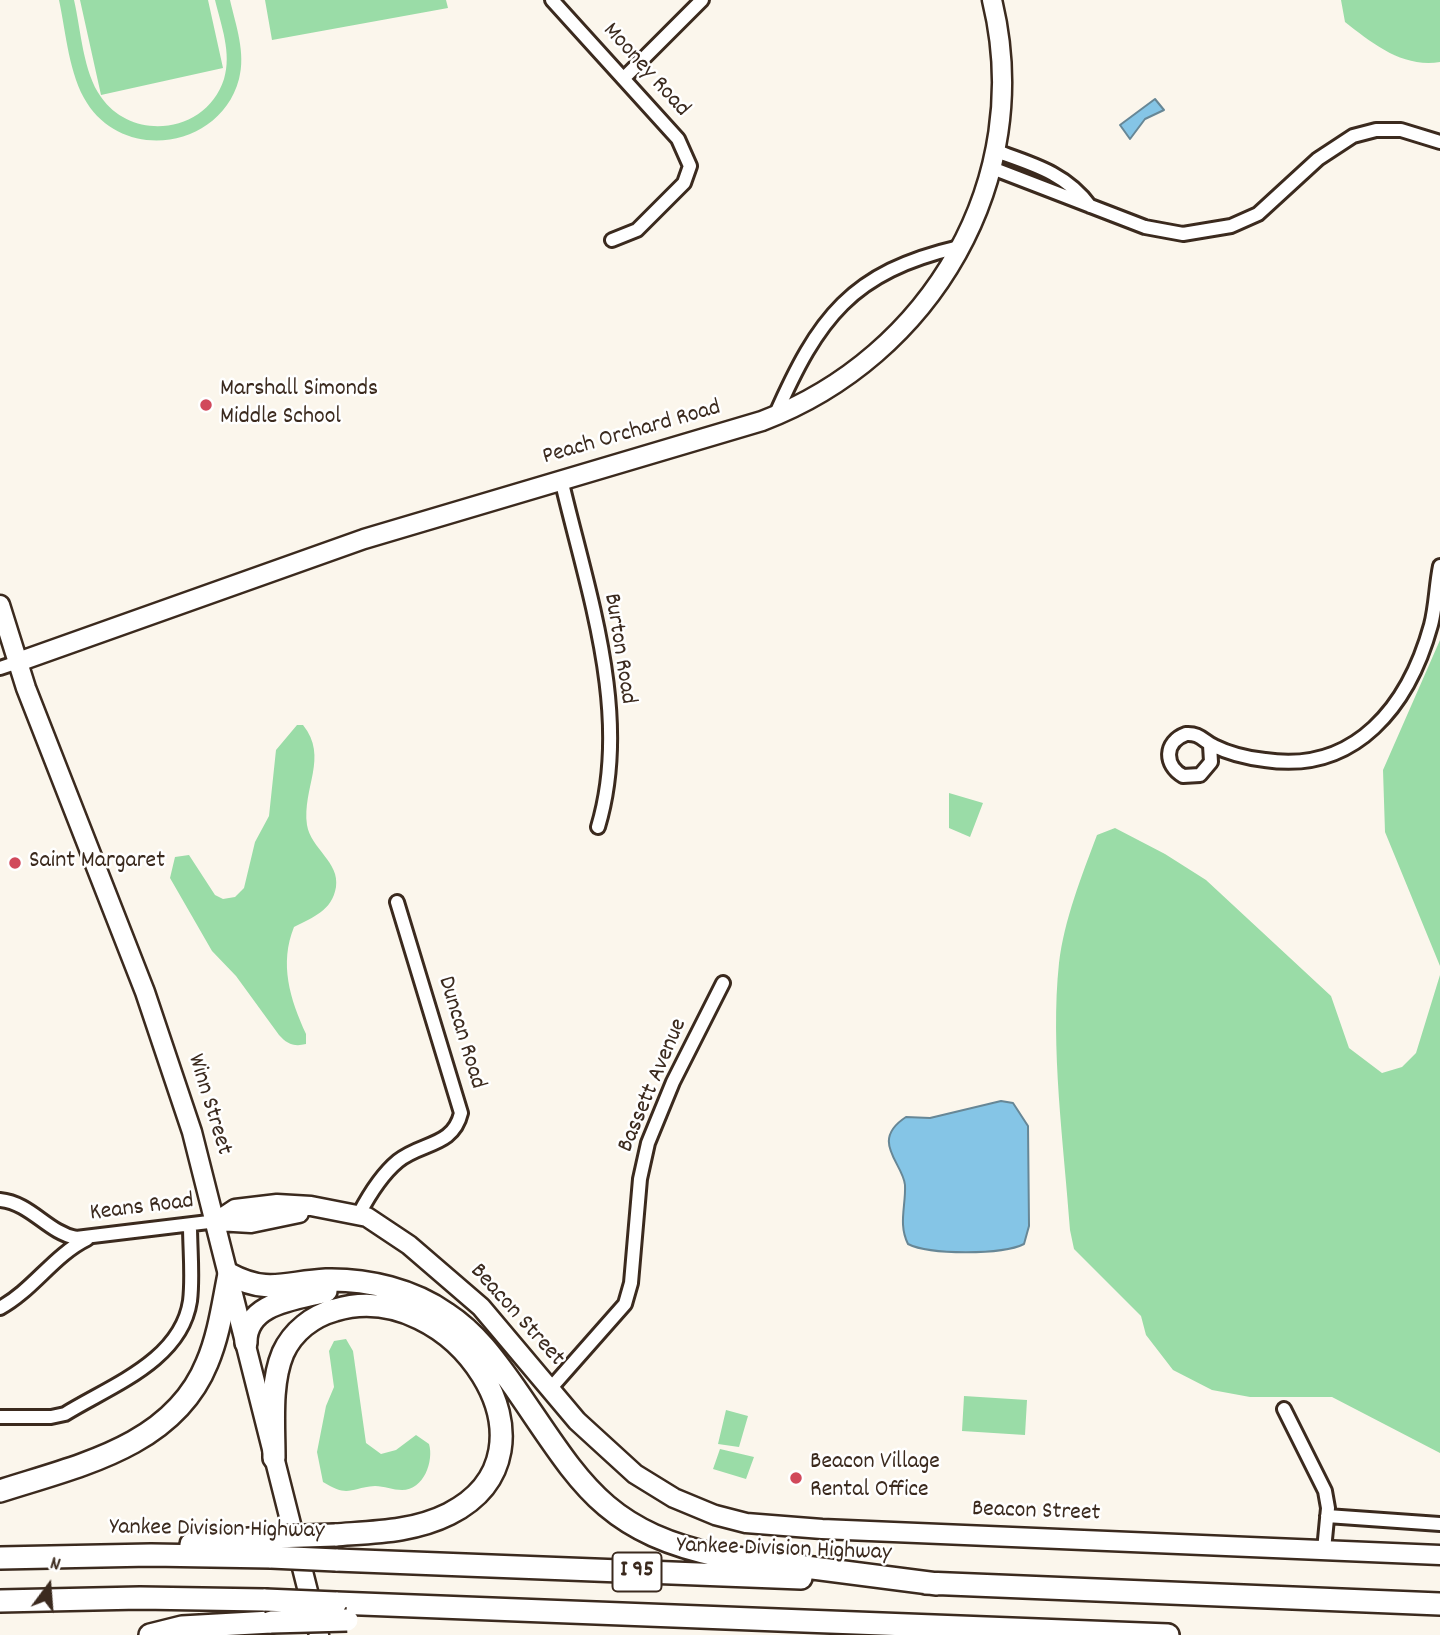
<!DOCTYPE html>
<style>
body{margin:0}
#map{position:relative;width:1440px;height:1635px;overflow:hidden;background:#fbf6ec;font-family:Dekko,sans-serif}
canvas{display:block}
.north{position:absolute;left:14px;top:1551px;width:70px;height:70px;-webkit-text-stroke:5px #fff;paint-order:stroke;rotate:16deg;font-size:19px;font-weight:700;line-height:28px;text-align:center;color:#3b2a1e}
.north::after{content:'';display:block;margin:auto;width:24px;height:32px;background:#3b2a1e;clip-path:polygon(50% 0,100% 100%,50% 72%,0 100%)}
</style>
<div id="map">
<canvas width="1440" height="1635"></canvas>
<div class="north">N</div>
</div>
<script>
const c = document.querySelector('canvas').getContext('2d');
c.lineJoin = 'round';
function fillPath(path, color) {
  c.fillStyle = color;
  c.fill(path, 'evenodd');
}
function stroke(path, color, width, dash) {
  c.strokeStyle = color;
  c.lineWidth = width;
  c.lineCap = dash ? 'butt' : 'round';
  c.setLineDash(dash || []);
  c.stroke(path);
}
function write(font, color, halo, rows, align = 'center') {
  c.font = font + ' Dekko,sans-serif';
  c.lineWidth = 5;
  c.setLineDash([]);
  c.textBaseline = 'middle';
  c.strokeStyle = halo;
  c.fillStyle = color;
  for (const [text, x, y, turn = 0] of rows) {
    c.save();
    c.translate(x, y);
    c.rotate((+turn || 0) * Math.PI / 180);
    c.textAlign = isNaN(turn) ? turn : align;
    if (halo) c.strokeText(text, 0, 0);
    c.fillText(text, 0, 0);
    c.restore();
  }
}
const green = new Path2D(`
 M 59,0 L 74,0 C 81,30 83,72 101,97 C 133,143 207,133 224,79 C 232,53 221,25 215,0 L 230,0 C 236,26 246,53 239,79 C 221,148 125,163 87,103 C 69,75 66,33 59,0 Z
 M 80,0 L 208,0 L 223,68 L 101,95 Z
 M 265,0 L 446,0 L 448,8 L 272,40 Z
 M 1341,0 L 1440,0 L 1440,62 C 1403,68 1373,44 1345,22 Z
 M 1440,640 L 1440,966 L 1385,832 L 1383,770 Z
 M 297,725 L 303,725 C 329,757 302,788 307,825 C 311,849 340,862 336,887 C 332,911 313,917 294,927 C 279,964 290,999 306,1034 L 306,1044 C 294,1047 287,1044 279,1035 L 236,976 L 212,951 L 170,878 L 175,857 L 189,855 L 215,895 L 223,899 L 235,897 L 244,888 L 255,842 L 269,816 L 276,750 Z
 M 949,793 L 983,803 L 970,837 L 949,828 Z
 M 1115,828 L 1165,854 L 1206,880 L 1331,996 L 1349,1048 L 1382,1073 L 1402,1067 L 1416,1053 L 1440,975 L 1440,1453 L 1332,1397 L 1250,1397 L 1212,1390 L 1173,1370 L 1146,1335 L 1141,1316 L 1074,1249 L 1070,1230 C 1064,1145 1050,1047 1059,963 C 1064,920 1082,875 1097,835 Z
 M 346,1339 L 353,1351 L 366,1443 L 381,1454 L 396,1450 L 416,1435 L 429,1444 C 434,1461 424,1490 402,1490 C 393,1490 384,1486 375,1486 C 349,1488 349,1498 323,1482 L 317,1452 L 326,1406 L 334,1387 L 329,1351 L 334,1341 Z
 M 964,1396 L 1027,1400 L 1025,1435 L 962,1431 Z
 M 726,1410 L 748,1416 L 739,1447 L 718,1444 Z
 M 720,1449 L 754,1457 L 746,1479 L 713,1469 Z`);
const water = new Path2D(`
 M 1155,99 L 1164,110 L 1145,119 L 1130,139 L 1120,125 Z
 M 1001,1101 L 1013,1103 L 1028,1126 L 1029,1226 L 1024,1244 C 1002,1255 930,1255 908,1244 C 898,1224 906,1206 905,1185 C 903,1163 869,1141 906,1117 L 930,1118 Z`);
const street = new Path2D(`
 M 552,0 L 678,139 L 690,166 L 684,183 L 637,230 L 612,240
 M 625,77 L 702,0
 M 996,151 C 1032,164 1066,173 1090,206
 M 992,168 L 1145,227 L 1183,234 L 1231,226 L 1258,214 L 1318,159 L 1353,136 L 1376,130 L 1401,130 L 1440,142
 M 775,416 C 818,318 851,272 959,247
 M 561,479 C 587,590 632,714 598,827
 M 0,668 L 18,662
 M 1210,745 L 1211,762 L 1200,775 L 1183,776 C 1164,765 1164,742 1186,734 C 1200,733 1203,741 1214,746 C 1230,754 1247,758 1265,760 C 1356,774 1409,705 1431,625 C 1436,606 1436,586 1440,566
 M 0,1200 C 31,1203 47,1232 76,1238 L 217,1221
 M 359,1214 C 369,1195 381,1175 398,1161 C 421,1142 453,1147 461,1113 L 397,902
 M 0,1308 C 33,1290 54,1255 87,1239
 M 550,1389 L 625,1304 L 631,1283 L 640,1179 L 648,1143 L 673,1082 L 723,983
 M 1284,1409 L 1325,1491 L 1328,1508 L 1324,1550
 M 0,1417 L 51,1417 L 65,1414 C 110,1386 181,1361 190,1301 C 193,1277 190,1250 190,1225
 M 1327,1516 L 1440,1524`);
const secondary = new Path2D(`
 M 0,605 L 26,688 L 145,992 L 192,1132 L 319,1635
 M 18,662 L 364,539 L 762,421 C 931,357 1036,179 992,0
 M 217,1221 L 235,1209 L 277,1204 L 311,1206 L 367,1217 L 409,1245 L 481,1307 L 577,1421 L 635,1474 L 674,1498 L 715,1515 L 746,1523 L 822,1529 L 1440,1555
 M 217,1221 L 251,1223 L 299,1213`);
const highway = new Path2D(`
 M 246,1343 C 245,1303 295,1299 326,1291
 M 274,1458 C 274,1424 270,1384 283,1353 C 293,1331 313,1316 335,1310 C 452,1275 573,1451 449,1514 C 413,1532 374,1532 335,1535
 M 0,1491 C 77,1466 173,1447 207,1363 C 219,1335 223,1304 229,1274 C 268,1295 286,1282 326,1280 C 368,1279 413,1290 447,1314 C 476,1333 495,1360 515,1388 C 579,1480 601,1531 720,1556 L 937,1584
 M 191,1544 L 273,1537
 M 0,1558 L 151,1555 L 271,1557
 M 336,1560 L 801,1578
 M 925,1583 L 1440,1604
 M 0,1601 L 140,1598 L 265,1600
 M 336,1603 L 1168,1635
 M 150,1635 L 182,1627 L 271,1622`);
const highwayBridge = new Path2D(`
 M 273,1537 L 335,1535
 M 271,1557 L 336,1560
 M 265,1600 L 336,1603
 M 271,1622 L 347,1620`);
const markers = [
 [206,405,7,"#d1495b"],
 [15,863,7,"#d1495b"],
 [796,1478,7,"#d1495b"]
];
const shields = [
 [637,1572,49]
];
const shieldNames = [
 ["I 95",637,1572]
];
const streetNames = [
 ["Mooney Road",645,71,48],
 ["Peach Orchard Road",632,434,-16],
 ["Burton Road",618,649,81],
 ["Duncan Road",460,1033,73],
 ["Bassett Avenue",654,1086,-67],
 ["Winn Street",208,1105,73],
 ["Keans Road",142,1209,-7],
 ["Beacon Street",516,1316,48],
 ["Beacon Street",1036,1513,2],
 ["Yankee Division Highway",217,1531,1],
 ["Yankee Division Highway",784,1551,2]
];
const poiNames = [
 ["Marshall Simonds",220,391],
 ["Middle School",220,419],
 ["Saint Margaret",29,863],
 ["Beacon Village",810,1464],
 ["Rental Office",810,1492]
];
fillPath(green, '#9adca7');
fillPath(water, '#85c5e6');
stroke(water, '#678796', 2);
stroke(street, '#3b2a1e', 18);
stroke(secondary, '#3b2a1e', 23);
stroke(highway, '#3b2a1e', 26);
stroke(street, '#fff', 12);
stroke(secondary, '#fff', 18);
stroke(highway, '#fff', 21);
stroke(highwayBridge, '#3b2a1e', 26, []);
stroke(highwayBridge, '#fff', 21);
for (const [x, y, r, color] of markers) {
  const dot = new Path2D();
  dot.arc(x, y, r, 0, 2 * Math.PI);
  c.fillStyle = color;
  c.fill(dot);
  stroke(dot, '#fff', 2.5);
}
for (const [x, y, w] of shields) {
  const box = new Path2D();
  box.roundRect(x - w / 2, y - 19.5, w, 39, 5);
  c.fillStyle = '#fff';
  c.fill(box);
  stroke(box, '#3b2a1e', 2);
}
write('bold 23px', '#3b2a1e', null, shieldNames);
write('24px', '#3b2a1e', '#fff', streetNames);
write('24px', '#3b2a1e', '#fff', poiNames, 'left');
</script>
